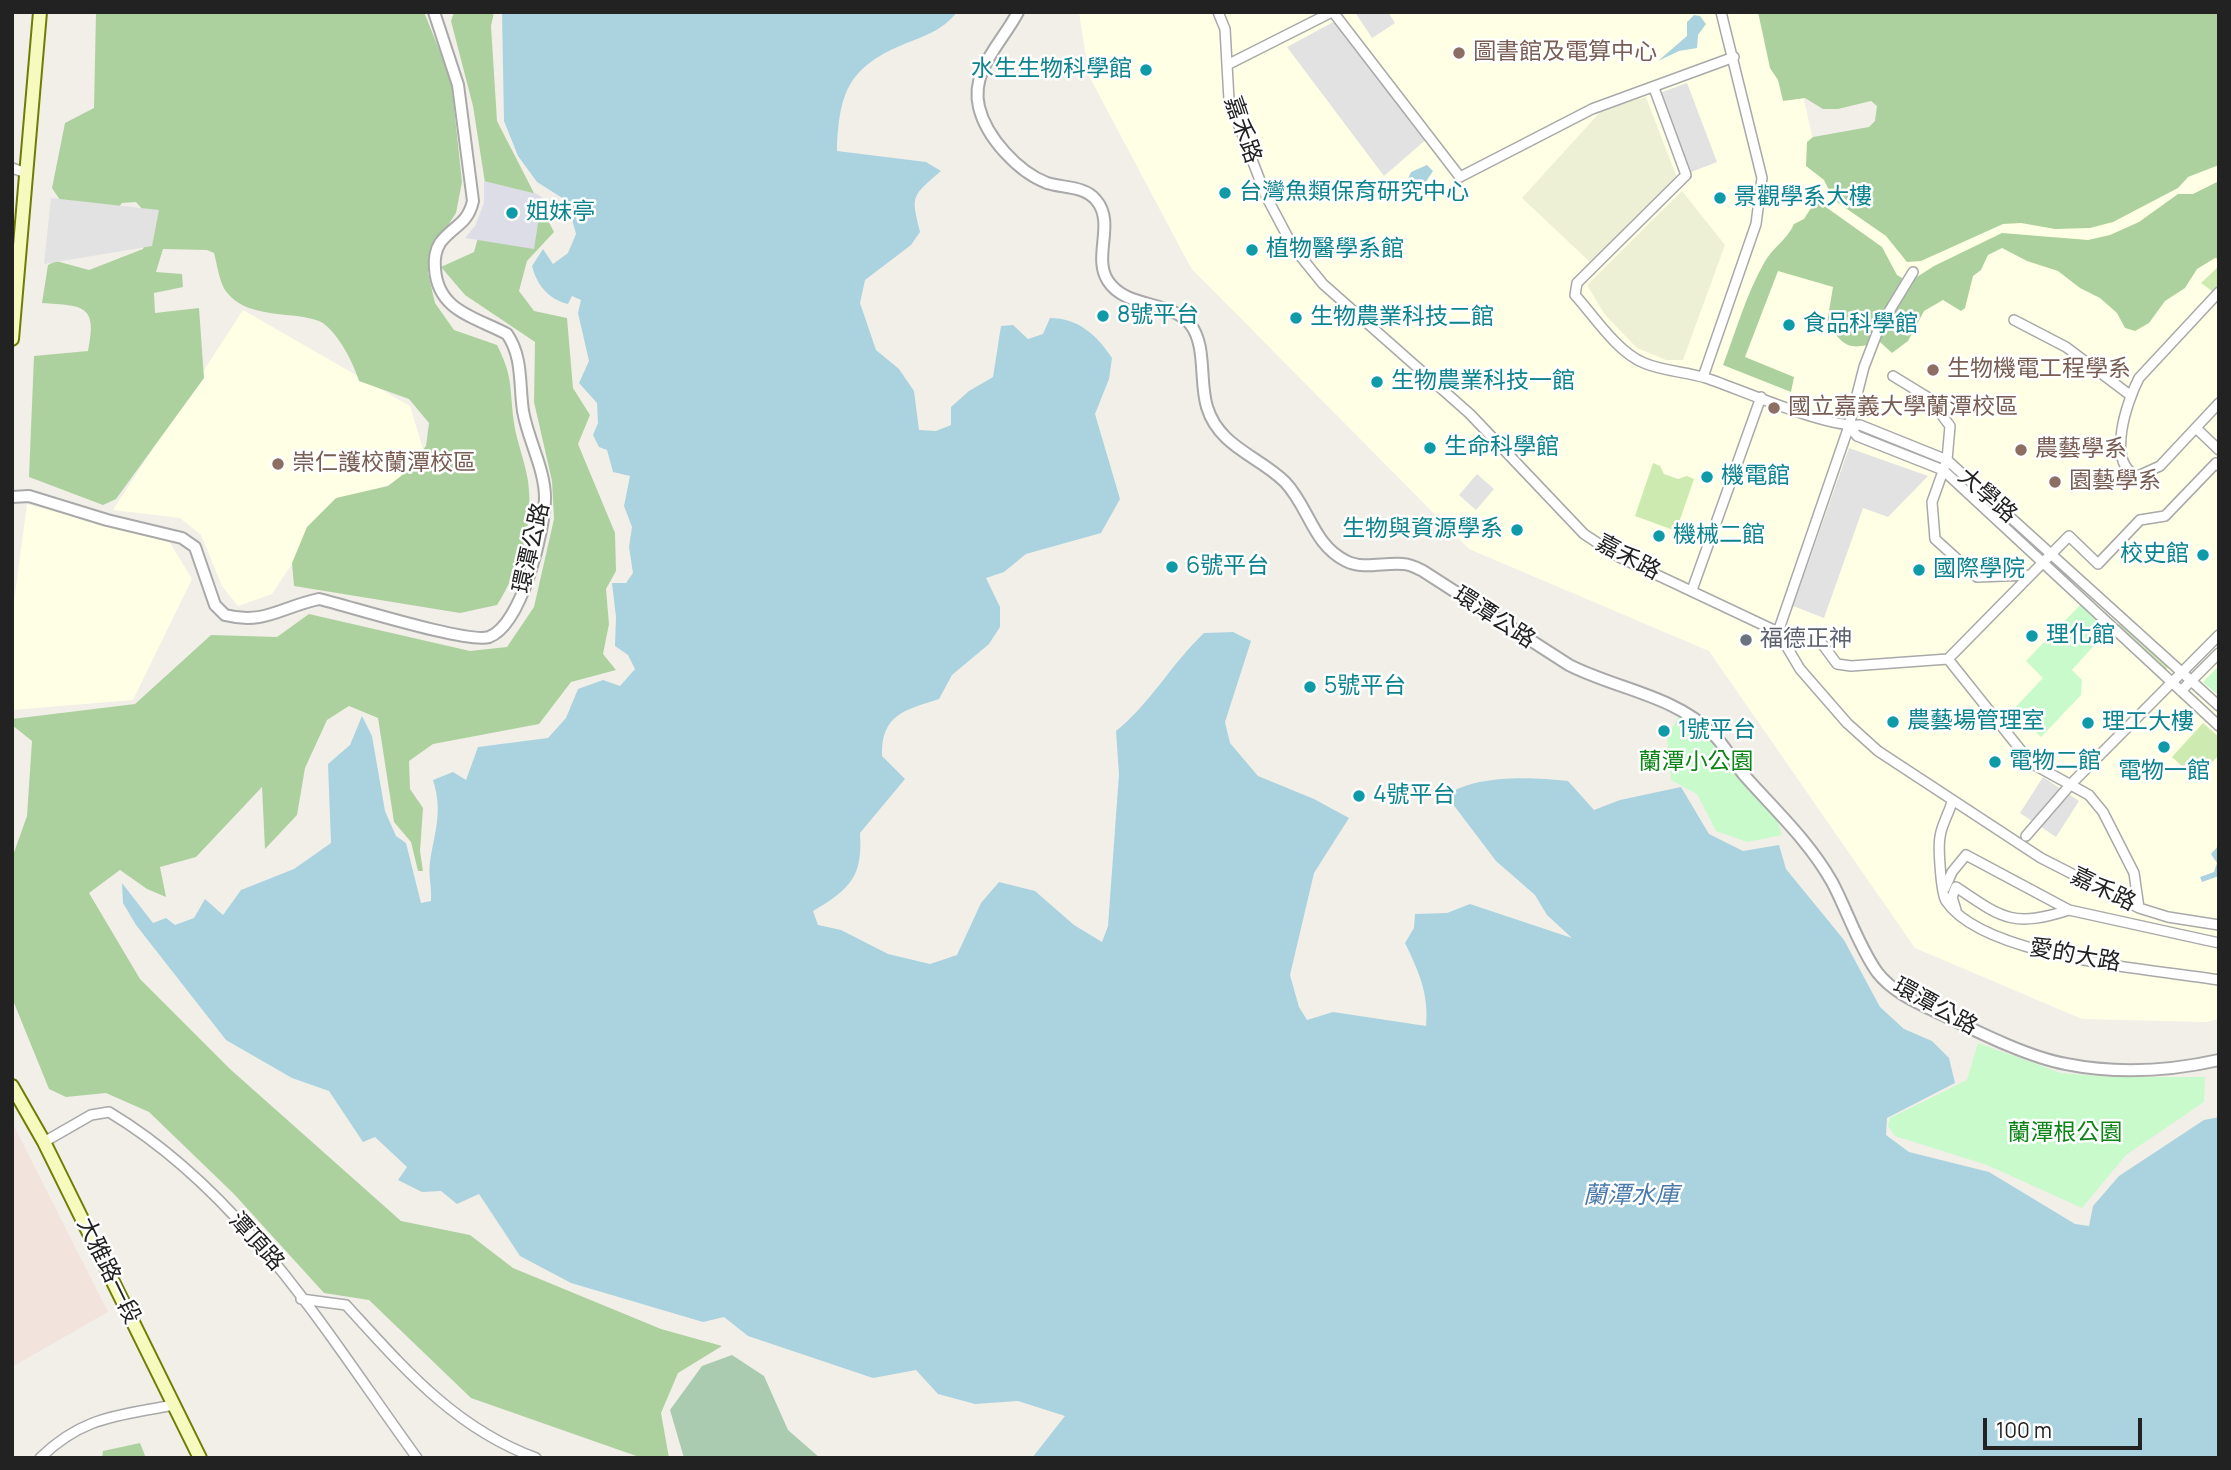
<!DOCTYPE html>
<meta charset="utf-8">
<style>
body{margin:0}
#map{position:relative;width:2231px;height:1470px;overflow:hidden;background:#f2efe9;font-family:Manrope,sans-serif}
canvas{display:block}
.frame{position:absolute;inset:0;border:14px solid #222;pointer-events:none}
.scale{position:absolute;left:1983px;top:1418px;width:159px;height:32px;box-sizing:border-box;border:4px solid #222;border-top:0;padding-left:9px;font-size:21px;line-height:24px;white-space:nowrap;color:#222;-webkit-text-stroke:5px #fff;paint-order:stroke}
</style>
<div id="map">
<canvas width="2231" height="1470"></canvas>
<div class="frame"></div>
<div class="scale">100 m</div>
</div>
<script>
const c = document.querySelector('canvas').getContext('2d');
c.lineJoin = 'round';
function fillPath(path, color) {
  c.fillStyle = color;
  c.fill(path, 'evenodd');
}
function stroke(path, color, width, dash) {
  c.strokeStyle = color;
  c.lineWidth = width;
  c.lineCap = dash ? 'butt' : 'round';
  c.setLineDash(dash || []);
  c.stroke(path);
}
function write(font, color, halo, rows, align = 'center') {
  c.font = font + ' Manrope,"Noto Sans TC",sans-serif';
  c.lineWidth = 5;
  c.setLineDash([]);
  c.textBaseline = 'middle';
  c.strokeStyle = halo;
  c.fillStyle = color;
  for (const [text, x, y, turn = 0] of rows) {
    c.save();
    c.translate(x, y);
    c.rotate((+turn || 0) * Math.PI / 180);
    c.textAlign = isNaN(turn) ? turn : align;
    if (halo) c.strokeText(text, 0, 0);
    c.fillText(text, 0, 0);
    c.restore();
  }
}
const education = new Path2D(`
 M 1079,12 L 1784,12 L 1818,162 L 2219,153 L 2219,1019 L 2206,1022 L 2082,1019 L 1915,948 L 1709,651 L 1469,549 L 1191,268 L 1089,76 Z
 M 243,310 L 410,406 L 423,449 L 402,480 L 330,506 L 272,594 L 238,606 L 222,586 L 201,535 L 180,518 L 113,510 Z
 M 27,504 L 169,541 L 192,579 L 133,700 L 12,710 L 12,617 Z`);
const military = new Path2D(`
 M 12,1122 L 108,1312 L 12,1367 Z`);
const farmland = new Path2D(`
 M 1646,97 L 1677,178 L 1590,262 L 1522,198 L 1602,110 Z
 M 1682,191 L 1725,245 L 1683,360 L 1666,360 L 1637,348 L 1605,315 L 1587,285 Z`);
const grass = new Path2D(`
 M 2219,266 L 2219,296 L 2201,283 Z
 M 1653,463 L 1660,466 L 1664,474 L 1678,479 L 1687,476 L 1694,479 L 1676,531 L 1635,516 Z
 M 2120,622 L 2168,667 L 2166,670 L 2118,625 Z
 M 2203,723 L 2219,737 L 2219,755 L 2196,779 L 2172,757 Z`);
const forest = new Path2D(`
 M 96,12 L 424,12 L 451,79 L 462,182 L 456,213 L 431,252 L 428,273 L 435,303 L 454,330 L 497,345 C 514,379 509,388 514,423 C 517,443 525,461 528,481 C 534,524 520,569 497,605 L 460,613 L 294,586 L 292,563 L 307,527 L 336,498 L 388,486 L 401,476 L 426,446 L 429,423 L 409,399 L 359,381 C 354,364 335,325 316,320 C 287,311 245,319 225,290 C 219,280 217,264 214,253 L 207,250 L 163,249 L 156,272 L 182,274 L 183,287 L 154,293 L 155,313 L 199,308 L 204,378 L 116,499 L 103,505 L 29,477 L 34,356 L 88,351 C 98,304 83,306 42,303 L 48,265 L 56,261 L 89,270 L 143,249 L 151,219 L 136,202 L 122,203 L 117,209 L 60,200 L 52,188 L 65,123 L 94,108 Z
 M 454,12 L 494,12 L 491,26 L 497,121 L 554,232 L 527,261 L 519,291 L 534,311 L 567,318 L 573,388 L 590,415 L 578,444 L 615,533 L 616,571 L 606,589 L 609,624 L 603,654 L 616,670 L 571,682 L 539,724 L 433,744 L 409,761 L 410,789 L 423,808 L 420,851 L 423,871 L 418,871 L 411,842 L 394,822 L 378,718 L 349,706 L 327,720 L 305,768 L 297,815 L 265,849 L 262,787 L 196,857 L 160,867 L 166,897 L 147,889 L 120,870 L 89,893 L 140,979 L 230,1069 L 401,1221 L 470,1235 L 513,1268 L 661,1329 L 722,1346 L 678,1373 L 661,1413 L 669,1458 L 642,1458 L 471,1398 L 369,1300 L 324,1293 L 234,1194 L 149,1112 L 106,1093 L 66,1097 L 49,1089 L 12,998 L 12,858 L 27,816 L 32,741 L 12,725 L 12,719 L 135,704 L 211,635 L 277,637 L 309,614 L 470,651 L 507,647 L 534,607 L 554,519 L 552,481 L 534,402 L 535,342 L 465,295 L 441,267 L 474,252 L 488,202 L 473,106 L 451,21 Z
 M 1758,12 L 2219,12 L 2219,165 L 2188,177 L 2178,188 L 2113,222 L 2090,228 L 2055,229 L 2021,223 L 2003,224 L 1921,261 L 1907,262 L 1886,236 L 1834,200 L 1824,180 L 1806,166 L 1807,142 L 1813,137 L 1869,127 L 1875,121 L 1877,106 L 1871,101 L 1838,109 L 1823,109 L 1805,98 L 1783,101 L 1778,80 L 1770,68 Z
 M 2219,181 L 2219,259 L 2215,258 L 2197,269 L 2185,288 L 2165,301 L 2149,323 L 2135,331 L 2125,328 L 2117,313 L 2100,298 L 2080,288 L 2058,271 L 2027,261 L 2002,248 L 1988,255 L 1981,270 L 1973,276 L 1965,308 L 1961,311 L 1943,300 L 1924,311 L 1908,341 L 1892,353 L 1880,342 C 1849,350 1846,349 1827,323 L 1833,287 L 1778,271 L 1745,357 L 1794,377 L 1791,392 L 1723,365 C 1736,331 1746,295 1764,263 C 1772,248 1787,240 1794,224 L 1804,219 L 1816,200 L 1882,247 L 1897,275 L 1909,282 L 1934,266 L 2002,233 L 2088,240 L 2110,235 L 2139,222 L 2178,194 L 2193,194 Z
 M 140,1443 L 146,1458 L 102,1458 L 103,1451 Z`);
const cemetery = new Path2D(`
 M 732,1355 L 764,1376 L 788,1430 L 820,1458 L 684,1458 L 670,1410 L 702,1366 Z`);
const park = new Path2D(`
 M 2086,599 L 2113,624 L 2072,670 L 2082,680 L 2081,695 L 2041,737 L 2013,710 L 2043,678 L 2026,661 Z
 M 2219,666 L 2219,696 L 2203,682 Z
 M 1680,714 L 1708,737 L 1738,777 L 1775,813 L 1782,835 L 1747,842 L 1716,831 L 1697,794 L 1671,780 L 1667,737 Z
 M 1978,1043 L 2061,1073 L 2107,1077 L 2205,1077 L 2204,1102 L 2126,1155 L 2082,1208 L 1987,1165 L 1895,1136 L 1888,1126 L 1890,1118 L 1967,1080 Z`);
const parking = new Path2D(`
 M 1355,12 L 1388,12 L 1395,23 L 1372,38 Z
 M 1339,19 L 1429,137 L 1384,176 L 1287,47 Z
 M 1687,83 L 1717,162 L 1681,176 L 1651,96 Z
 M 51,198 L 159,210 L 152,246 L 44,264 Z
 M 1849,448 L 1928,476 L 1888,517 L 1863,508 L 1824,618 L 1793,606 Z
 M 1477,474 L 1494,489 L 1476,510 L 1459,495 Z
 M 2043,777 L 2079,801 L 2056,837 L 2020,813 Z`);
const plaza = new Path2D(`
 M 484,181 L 537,194 L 550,203 L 550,209 L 539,217 L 534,249 L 465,238 L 475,226 L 484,203 Z`);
const water = new Path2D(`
 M 502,12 L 957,12 C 942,31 924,36 902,45 C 847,68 839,95 837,151 L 926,162 L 941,171 C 911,197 911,195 920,232 L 911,245 L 865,280 L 860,303 L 876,350 L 899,369 L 914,391 L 919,430 L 936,431 L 951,425 L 951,407 L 969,391 L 993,377 L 1001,326 L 1013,325 L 1028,339 L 1043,334 L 1050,318 C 1078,318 1097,335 1112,358 L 1109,379 L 1095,414 L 1120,499 L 1101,533 L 1026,554 L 1004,572 L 986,578 L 1000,607 L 1000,627 L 989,644 L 952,675 L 939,699 C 905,710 881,714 882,756 L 905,779 L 860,833 C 863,877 850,889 813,911 L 818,925 L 841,930 L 888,954 L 930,964 L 957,955 L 981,903 L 999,882 L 1035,891 L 1074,925 L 1102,942 L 1108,926 L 1119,774 L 1116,731 C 1151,703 1171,664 1204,633 L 1233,632 L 1251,641 L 1225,722 L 1230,743 L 1258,776 L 1314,799 L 1349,818 L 1314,873 L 1290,975 L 1299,1007 L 1307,1020 L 1333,1012 L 1426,1026 C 1429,994 1419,972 1405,943 L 1414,928 L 1415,914 L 1447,913 L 1470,904 L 1572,938 L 1547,915 L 1535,895 L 1496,861 L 1446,795 C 1478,774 1532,777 1568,781 L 1594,810 L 1620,800 L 1681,787 L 1709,834 L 1743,851 L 1779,845 L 1786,869 L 1844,940 L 1880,1007 L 1904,1029 L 1932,1041 L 1949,1058 L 1955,1083 L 1887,1118 L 1886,1135 L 1909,1152 L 1989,1172 L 2075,1224 L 2089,1226 L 2093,1206 L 2119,1176 L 2204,1120 L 2219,1117 L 2219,1458 L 1032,1458 L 1065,1416 L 1018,1401 L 975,1404 L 938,1394 L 916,1370 L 873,1378 L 748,1336 L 724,1317 L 703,1322 L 571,1283 L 520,1256 L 479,1194 L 457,1204 L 441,1191 L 422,1192 L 398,1180 L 407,1167 L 375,1137 L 363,1142 L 329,1091 L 292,1078 L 226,1040 L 136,925 L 123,903 L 122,883 L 153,923 L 166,918 L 175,925 L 194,918 L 205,899 L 223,915 L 241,890 L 294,869 L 331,843 L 328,764 L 350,745 L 362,716 L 372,736 L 385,811 L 396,836 L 406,843 L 421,903 L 431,901 C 432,888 428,874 430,862 C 435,830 443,812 433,780 L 453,772 L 466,780 L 478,747 L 548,738 L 566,718 L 578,689 L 603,680 L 620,686 L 635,669 L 628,655 L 615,646 L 616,617 L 612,583 L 626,583 L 633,573 L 629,547 L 632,527 L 624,506 L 630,476 L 613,472 L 607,450 L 599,447 L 593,435 L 598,423 L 597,403 L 579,383 L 589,361 L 578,313 L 581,300 L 572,296 L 568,304 C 548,299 537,285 532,266 L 543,249 L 553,264 L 568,253 L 576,234 L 567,201 L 537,182 L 518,156 L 504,121 Z
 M 1694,15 L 1700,16 L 1706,24 L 1698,35 L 1697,48 L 1679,51 L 1658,61 L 1687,36 L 1687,22 Z
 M 1427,165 L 1433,171 L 1423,186 L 1416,188 L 1407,181 L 1411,172 Z
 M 2219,845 L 2219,876 L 2202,882 L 2200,877 L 2214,872 L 2217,863 L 2211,854 Z`);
const minor = new Path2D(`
 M 1218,12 L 1225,29 L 1229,100 L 1266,196 L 1293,247 L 1323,284 L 1470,414 L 1584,534 L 1619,557 L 1778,632 L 1800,669 L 1847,723 L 1878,751 L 2041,858 L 2139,908 L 2168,917 L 2219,925
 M 1333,12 L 1460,177 L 1592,109 L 1734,57
 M 1229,64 L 1332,12
 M 1654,88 L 1686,175 L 1577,283 L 1575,295 C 1594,316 1617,352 1644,363 C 1663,371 1686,372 1706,378 C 1742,390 1826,428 1860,425 L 1947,460 L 2219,706
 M 12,168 L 26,173
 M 2219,292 L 2139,378 C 2127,401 2105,465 2138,476 L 2160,466 L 2219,403
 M 2014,320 L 2066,347 L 2130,395
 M 1893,376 L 1929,398 L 1950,426 L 1947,460 L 1932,502 L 1935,539 L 1977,577 L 2030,575
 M 1703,377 L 1756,224 L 1762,178 L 1721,12
 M 1849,426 L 1857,436 L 1943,470 L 2219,726
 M 2196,428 L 2219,450
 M 1692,590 L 1761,397
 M 1778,632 L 1849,426 L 1864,367 L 1879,328 L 1913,272
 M 1784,645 L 1807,633 L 1817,637 L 1837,664 L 1851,666 L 1948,659
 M 2181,691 L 2219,653
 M 1952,802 C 1949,813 1941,826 1940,837 C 1938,847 1941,894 1946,901 C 1984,958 2153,969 2219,980
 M 2026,836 L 2071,784 L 2219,635
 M 1945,888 L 1952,872 L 1966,855 L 2069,910 L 2219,943
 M 2139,908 L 2134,873 L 2103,812 L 2089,795 L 2031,763 L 1948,659 L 2069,536 L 2098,564 L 2140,520 L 2165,516 L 2216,463 L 2219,466
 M 1956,910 L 1952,897 L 1956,887 C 2002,918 2012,928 2069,910
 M 44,1142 L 91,1115 L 109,1112 C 244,1193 327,1334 417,1458
 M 301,1299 L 346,1305 C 403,1367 454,1428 536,1458
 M 40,1458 C 83,1416 118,1416 173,1405`);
const tertiary = new Path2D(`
 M 1018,12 C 1002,43 970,70 979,107 C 986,137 1018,172 1047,183 C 1063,188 1085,186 1096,200 C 1116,223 1092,257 1108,281 C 1126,309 1171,300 1190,324 C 1207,345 1199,382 1207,407 C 1219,447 1259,456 1285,482 C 1309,507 1313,545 1346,561 C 1364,570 1384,562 1403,564 C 1410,564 1417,568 1423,571 L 1569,665 C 1616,689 1673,695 1712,733 C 1725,745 1733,762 1744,775 C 1774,809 1809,841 1832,882 C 1847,910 1858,945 1877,972 C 1893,993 1920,1004 1943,1015 C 1978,1032 2028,1057 2066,1064 C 2116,1074 2170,1071 2219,1060
 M 12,497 L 29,496 L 107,520 L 182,538 L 195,547 L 215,605 L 225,615 C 265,625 281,607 319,599 C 349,606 468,644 489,637 C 522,625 545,529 545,498 C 545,469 528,440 523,411 C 519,384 523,357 507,334 C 475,317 438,311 435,269 C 434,259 435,251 440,243 C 453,225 467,226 473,201 L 458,85 L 434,12`);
const secondary = new Path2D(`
 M 12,339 L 40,12
 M 12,1086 L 44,1142 L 200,1458`);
const markers = [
 [1459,53,7,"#8d6e63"],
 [1146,70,7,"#0f9aa8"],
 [1225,193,7,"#0f9aa8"],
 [1720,198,7,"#0f9aa8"],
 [512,213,7,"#0f9aa8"],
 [1252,250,7,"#0f9aa8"],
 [1103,316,7,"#0f9aa8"],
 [1296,318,7,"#0f9aa8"],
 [1789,325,7,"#0f9aa8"],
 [1933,370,7,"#8d6e63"],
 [1377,382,7,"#0f9aa8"],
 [1774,408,7,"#8d6e63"],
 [1430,448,7,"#0f9aa8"],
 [2021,450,7,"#8d6e63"],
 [278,464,7,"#8d6e63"],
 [1707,477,7,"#0f9aa8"],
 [2055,482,7,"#8d6e63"],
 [1517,530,7,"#0f9aa8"],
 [1659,536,7,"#0f9aa8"],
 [2203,555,7,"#0f9aa8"],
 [1172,567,7,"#0f9aa8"],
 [1919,570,7,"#0f9aa8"],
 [2032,636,7,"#0f9aa8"],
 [1746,640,7,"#6b7280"],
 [1310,687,7,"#0f9aa8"],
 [1893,722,7,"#0f9aa8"],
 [2088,723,7,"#0f9aa8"],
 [1664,731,7,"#0f9aa8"],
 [2164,747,7,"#0f9aa8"],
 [1995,762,7,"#0f9aa8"],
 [1359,796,7,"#0f9aa8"]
];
const educationNames = [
 ["圖書館及電算中心",1473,53],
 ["生物機電工程學系",1947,370],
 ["國立嘉義大學蘭潭校區",1788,408],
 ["農藝學系",2035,450],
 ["崇仁護校蘭潭校區",292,464],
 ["園藝學系",2069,482]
];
const cultureNames = [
 ["水生生物科學館",1132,70,"right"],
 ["台灣魚類保育研究中心",1239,193],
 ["景觀學系大樓",1734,198],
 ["姐妹亭",526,213],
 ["植物醫學系館",1266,250],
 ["8號平台",1117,316],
 ["生物農業科技二館",1310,318],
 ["食品科學館",1803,325],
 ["生物農業科技一館",1391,382],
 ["生命科學館",1444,448],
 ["機電館",1721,477],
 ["生物與資源學系",1503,530,"right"],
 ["機械二館",1673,536],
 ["校史館",2189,555,"right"],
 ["6號平台",1186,567],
 ["國際學院",1933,570],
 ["理化館",2046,636],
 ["5號平台",1324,687],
 ["農藝場管理室",1907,722],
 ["理工大樓",2102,723],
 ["1號平台",1678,731],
 ["電物二館",2009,762],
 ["電物一館",2164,772,"center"],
 ["4號平台",1373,796]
];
const streetNames = [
 ["嘉禾路",1242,130,71],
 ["大學路",1987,496,41],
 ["環潭公路",532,548,-77],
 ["嘉禾路",1628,558,28],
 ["環潭公路",1494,618,33],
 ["嘉禾路",2103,890,26],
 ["愛的大路",2075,956,10],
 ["環潭公路",1935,1007,29],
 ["潭頂路",256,1242,48],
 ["大雅路一段",108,1271,64]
];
const worshipNames = [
 ["福德正神",1760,640]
];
const parkNames = [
 ["蘭潭小公園",1696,763],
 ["蘭潭根公園",2065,1134]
];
const waterNames = [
 ["蘭潭水庫",1631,1196]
];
fillPath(education, '#ffffe5');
fillPath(military, '#f3e3dd');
fillPath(farmland, '#eef0d5');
fillPath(grass, '#cdebb0');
fillPath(forest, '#add19e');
fillPath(cemetery, '#aacbaf');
fillPath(park, '#c8facc');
fillPath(parking, '#e2e2e2');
fillPath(plaza, '#dddde8');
fillPath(water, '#aad3df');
stroke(minor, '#a9a9a9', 12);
stroke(tertiary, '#a9a9a9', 14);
stroke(secondary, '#707d05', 16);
stroke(minor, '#fff', 9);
stroke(tertiary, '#fff', 10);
stroke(secondary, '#f7fabf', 12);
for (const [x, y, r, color] of markers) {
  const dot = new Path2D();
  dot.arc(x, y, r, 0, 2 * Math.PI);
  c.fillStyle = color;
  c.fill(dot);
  stroke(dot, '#fff', 2.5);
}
write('23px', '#785e54', '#fff', educationNames, 'left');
write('23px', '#0d838f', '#fff', cultureNames, 'left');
write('23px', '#222', '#fff', streetNames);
write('23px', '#5b616d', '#fff', worshipNames, 'left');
write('23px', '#0c8416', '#fff', parkNames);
write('italic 24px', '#4a7aab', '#fff', waterNames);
</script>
